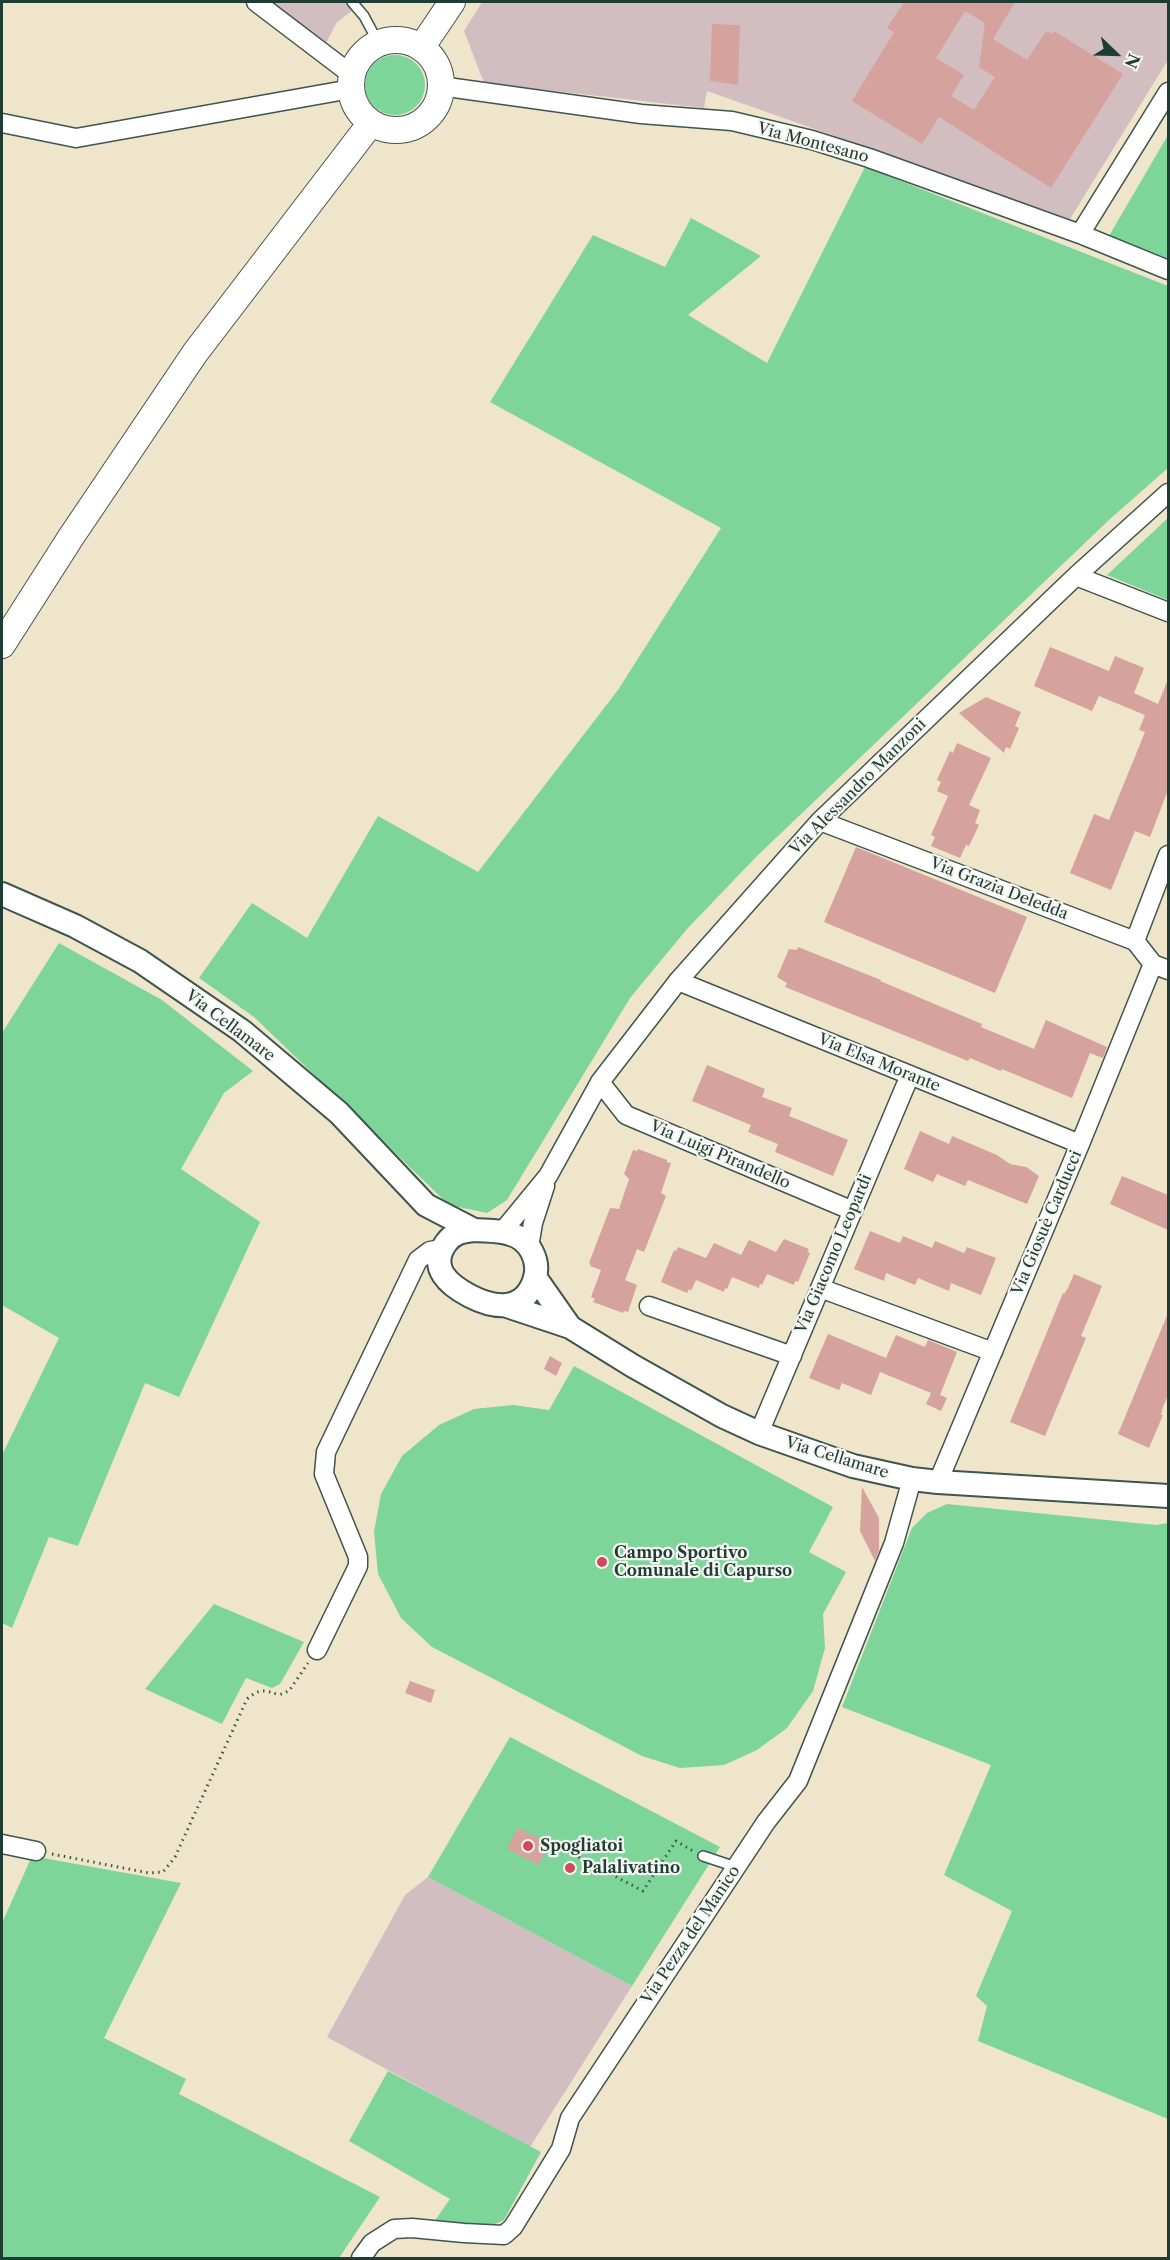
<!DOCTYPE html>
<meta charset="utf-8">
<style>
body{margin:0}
#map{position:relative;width:1170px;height:2260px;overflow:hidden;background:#eee5cb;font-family:"Libre Caslon Text",serif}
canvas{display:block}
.frame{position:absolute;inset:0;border:3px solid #1f3d34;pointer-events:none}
.north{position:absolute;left:1086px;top:24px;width:60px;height:60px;-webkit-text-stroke:4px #f6f6f2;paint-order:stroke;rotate:113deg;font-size:16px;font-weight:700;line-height:24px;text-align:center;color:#1f3d34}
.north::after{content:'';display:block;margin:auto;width:21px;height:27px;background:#1f3d34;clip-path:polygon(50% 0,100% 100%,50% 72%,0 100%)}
</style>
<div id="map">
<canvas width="1170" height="2260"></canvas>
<div class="frame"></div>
<div class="north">N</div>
</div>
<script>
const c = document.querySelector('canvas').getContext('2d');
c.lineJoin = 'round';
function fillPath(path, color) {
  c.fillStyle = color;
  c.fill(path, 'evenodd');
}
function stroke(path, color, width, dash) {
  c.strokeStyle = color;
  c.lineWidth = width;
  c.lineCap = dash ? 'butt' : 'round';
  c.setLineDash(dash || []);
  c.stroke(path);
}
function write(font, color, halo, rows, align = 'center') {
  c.font = font + ' "Libre Caslon Text",serif';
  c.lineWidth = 4.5;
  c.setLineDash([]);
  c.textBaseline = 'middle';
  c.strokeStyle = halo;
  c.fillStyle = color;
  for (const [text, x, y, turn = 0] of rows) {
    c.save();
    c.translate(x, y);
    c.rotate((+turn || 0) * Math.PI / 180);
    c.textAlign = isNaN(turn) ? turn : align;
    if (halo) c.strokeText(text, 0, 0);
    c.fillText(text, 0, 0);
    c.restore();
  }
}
const industrial = new Path2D(`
 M 269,2 L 364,2 L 337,22 L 325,45 Z
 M 482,2 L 1168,2 L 1168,60 L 1070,219 L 707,91 L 704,108 L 484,83 L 464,31 Z
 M 428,1877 L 632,1986 L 530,2147 L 327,2037 L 405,1895 Z`);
const green = new Path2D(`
 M365 85a30 30 0 1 1 60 0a30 30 0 1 1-60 0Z
 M 1168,135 L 1168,268 L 1106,241 Z
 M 865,167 L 1168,286 L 1168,468 L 1110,519 L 756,857 L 687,929 L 630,998 L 507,1200 L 487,1213 L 449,1205 L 254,1017 L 199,978 L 252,903 L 307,938 L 378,816 L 478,872 L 618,690 L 721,528 L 490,402 L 593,235 L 665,267 L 691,218 L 761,256 L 688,315 L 767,363 Z
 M 1168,518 L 1168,600 L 1107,575 Z
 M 59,943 L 162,1000 L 253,1071 L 224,1093 L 181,1169 L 260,1222 L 179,1397 L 145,1383 L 78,1546 L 49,1537 L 12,1628 L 2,1623 L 2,1455 L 59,1338 L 2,1305 L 2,1033 Z
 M 574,1366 L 833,1507 L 809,1552 L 846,1572 L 823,1614 L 825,1648 L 813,1691 L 787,1728 L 757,1750 L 724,1765 L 680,1768 L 642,1756 L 432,1647 L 401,1618 L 378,1574 L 374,1532 L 381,1494 L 402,1456 L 439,1425 L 474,1409 L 513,1405 L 549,1410 Z
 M 947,1504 L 1156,1525 L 1168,1523 L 1168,2119 L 978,2041 L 987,2006 L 976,1996 L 1012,1911 L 944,1875 L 991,1765 L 842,1707 L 912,1528 L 927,1513 Z
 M 214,1604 L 304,1642 L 280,1684 L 272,1688 L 246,1678 L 222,1724 L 145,1689 Z
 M 510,1737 L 720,1847 L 632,1986 L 428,1877 Z
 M 32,1856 L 181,1883 L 104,2038 L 186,2079 L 179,2094 L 380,2197 L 339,2258 L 2,2258 L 2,1923 Z
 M 388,2071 L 541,2152 L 504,2220 L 486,2228 L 432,2225 L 450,2199 L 349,2141 Z`);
const building = new Path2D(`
 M 904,2 L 1015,2 L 993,39 L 1027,60 L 1046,31 L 1052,34 L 1054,31 L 1123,74 L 1051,188 L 939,117 L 922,144 L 852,101 L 894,32 L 887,28 ZM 965,11 L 985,23 L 979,67 L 995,77 L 974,110 L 951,96 L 964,75 L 936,58 Z
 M 712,24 L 740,25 L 738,85 L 710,81 Z
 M 1050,647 L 1109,671 L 1115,656 L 1144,668 L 1134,693 L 1158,704 L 1168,679 L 1168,790 L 1150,837 L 1135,831 L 1111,890 L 1070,873 L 1094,814 L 1109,820 L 1145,732 L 1139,730 L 1145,715 L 1099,696 L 1092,711 L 1034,686 Z
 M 986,697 L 1021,712 L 1015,726 L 1019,728 L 1010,749 L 1006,747 L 1004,753 L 959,713 Z
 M 957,743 L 991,758 L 969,805 L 980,810 L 975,823 L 979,825 L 969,846 L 966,845 L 960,858 L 931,846 L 935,837 L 931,835 L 948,796 L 937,791 L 941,782 L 937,780 L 950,751 L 953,753 Z
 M 856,847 L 1027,917 L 995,993 L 824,922 Z
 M 798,947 L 881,980 L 880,981 L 982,1024 L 981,1027 L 1034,1049 L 1046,1020 L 1107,1047 L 1103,1058 L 1090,1053 L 1072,1098 L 1002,1069 L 1001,1071 L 970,1058 L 968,1061 L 785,987 L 787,983 L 777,977 L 789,949 L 797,950 Z
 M 707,1065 L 765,1089 L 762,1097 L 792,1108 L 789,1116 L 848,1140 L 833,1176 L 775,1152 L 778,1144 L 748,1132 L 751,1125 L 692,1101 Z
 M 920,1131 L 949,1144 L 952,1136 L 997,1155 L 1010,1164 L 1026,1167 L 1039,1176 L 1027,1204 L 968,1180 L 965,1186 L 937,1174 L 933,1182 L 904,1169 Z
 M 638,1149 L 667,1160 L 667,1162 L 671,1163 L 661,1193 L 666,1196 L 644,1252 L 637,1249 L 625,1280 L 637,1285 L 628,1312 L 624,1311 L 623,1313 L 593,1302 L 595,1299 L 591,1297 L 601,1270 L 590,1266 L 591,1264 L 589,1263 L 610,1208 L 619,1209 L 629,1179 L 624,1174 L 633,1150 L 637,1151 Z
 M 1122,1176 L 1168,1195 L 1168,1230 L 1110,1204 Z
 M 870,1231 L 900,1243 L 903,1236 L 932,1248 L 935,1241 L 964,1253 L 967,1247 L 996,1258 L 981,1295 L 951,1283 L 949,1291 L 918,1278 L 915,1285 L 886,1273 L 884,1281 L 854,1269 Z
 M 784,1239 L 809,1249 L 807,1252 L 810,1253 L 798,1282 L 795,1281 L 794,1285 L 767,1274 L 762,1285 L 760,1284 L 759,1288 L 732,1277 L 727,1289 L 725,1288 L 724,1292 L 696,1280 L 691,1291 L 689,1289 L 687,1293 L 661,1282 L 674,1250 L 676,1251 L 678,1247 L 706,1258 L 714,1243 L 741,1255 L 749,1240 L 776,1252 Z
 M 1074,1274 L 1102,1286 L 1081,1336 L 1086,1338 L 1045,1436 L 1010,1422 L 1063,1293 L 1064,1294 L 1068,1288 Z
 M 1168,1313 L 1168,1395 L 1163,1407 L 1161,1415 L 1163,1415 L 1149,1448 L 1118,1434 Z
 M 828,1334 L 886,1358 L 896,1335 L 925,1347 L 928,1340 L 957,1352 L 940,1395 L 947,1398 L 941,1411 L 926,1404 L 931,1393 L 880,1372 L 871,1395 L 842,1383 L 839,1390 L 809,1378 Z
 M 550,1356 L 562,1363 L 556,1376 L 544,1369 Z
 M 862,1487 L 879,1518 L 879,1550 L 875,1561 L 860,1531 Z
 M 410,1681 L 435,1690 L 431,1703 L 405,1693 Z
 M 518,1828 L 549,1843 L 539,1865 L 507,1849 Z`);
const path = new Path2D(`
 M 552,1843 L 643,1891 L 676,1841 L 693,1851
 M 52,1854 L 149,1873 L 163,1872 L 175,1857 L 247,1699 C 260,1688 265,1690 279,1695 L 289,1691 L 308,1663`);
const service = new Path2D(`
 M 352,2 L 364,16 L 379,44
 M 703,1856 L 736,1867`);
const minor = new Path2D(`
 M 256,2 L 352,75
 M 440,86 L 641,114 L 732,121 L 812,140 L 869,158 L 1080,234 L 1168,270
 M 2,123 L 76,138 L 351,89
 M 1080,234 L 1168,92
 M 1076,576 L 1168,612
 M 820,821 L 1135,941 L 1153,964 L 1168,970
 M 1135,941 L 1168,855
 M 678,981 L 1080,1144
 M 600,1082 L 626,1115 L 853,1211
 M 502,1232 L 548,1176 L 600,1082 L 678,981 L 820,821 L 1076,576 L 1168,493
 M 529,1247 L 533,1223 L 545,1186
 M 820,1288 L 993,1352
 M 649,1306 L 792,1356
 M 759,1433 L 910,1075
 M 938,1482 L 1080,1144 L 1153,964
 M 317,1650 L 358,1566 L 358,1557 L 324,1474 L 326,1452 L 418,1260 L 430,1251 L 442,1249
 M 2,1844 L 36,1851
 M 361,2258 L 372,2243 L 394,2229 L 412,2228 L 464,2233 L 504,2235 L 513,2227 L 561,2149 L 570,2118 L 766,1822 L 798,1781 L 894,1543 L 912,1479`);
const tertiary = new Path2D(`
 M 2,894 L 75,926 L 140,961 L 242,1031 L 339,1113 L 426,1205 L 474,1230
 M 474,1230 C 486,1231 499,1230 510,1234 C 530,1239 541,1262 534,1281 C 523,1313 493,1308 470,1296 C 449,1285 428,1268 446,1243 C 453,1233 463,1231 474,1230 Z
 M 535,1277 L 570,1327
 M 507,1306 L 570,1327 L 633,1366 L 722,1416 L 759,1433 L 853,1466 L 912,1479 L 938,1482 L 1168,1496`);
const secondary = new Path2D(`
 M351 85a45 45 0 1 1 90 0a45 45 0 1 1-90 0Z
 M 421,48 L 452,2
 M 2,645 L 71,537 L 195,353 L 371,123`);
const markers = [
 [602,1562,6,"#d1495b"],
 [528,1846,6,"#d1495b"],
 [570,1868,6,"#d1495b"]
];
const streetNames = [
 ["Via Montesano",813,143,15],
 ["Via Alessandro Manzoni",858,787,-45],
 ["Via Grazia Deledda",999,889,21],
 ["Via Cellamare",230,1026,37],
 ["Via Elsa Morante",879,1063,22],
 ["Via Luigi Pirandello",720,1155,23],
 ["Via Giosuè Carducci",1047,1223,-67],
 ["Via Giacomo Leopardi",834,1254,-67],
 ["Via Cellamare",837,1458,17],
 ["Via Pezza del Manico",691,1935,-56]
];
const poiNames = [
 ["Campo Sportivo",614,1553],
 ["Comunale di Capurso",614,1571],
 ["Spogliatoi",540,1846],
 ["Palalivatino",582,1868]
];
fillPath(industrial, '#d2bec1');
fillPath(green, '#7dd59a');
fillPath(building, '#d5a29d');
stroke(service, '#3e564b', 12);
stroke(minor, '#3e564b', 21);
stroke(tertiary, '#3e564b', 26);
stroke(secondary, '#3e564b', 28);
stroke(path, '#3e564b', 3, [1.5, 4.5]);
stroke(service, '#fff', 9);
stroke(minor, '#fff', 18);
stroke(tertiary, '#fff', 22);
stroke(secondary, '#fff', 26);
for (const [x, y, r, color] of markers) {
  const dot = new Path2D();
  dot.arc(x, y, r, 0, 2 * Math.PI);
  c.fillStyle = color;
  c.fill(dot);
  stroke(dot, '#f6f6f2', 2);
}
write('16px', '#1f3d34', '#f6f6f2', streetNames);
write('bold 16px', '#1f3d34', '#f6f6f2', poiNames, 'left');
</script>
